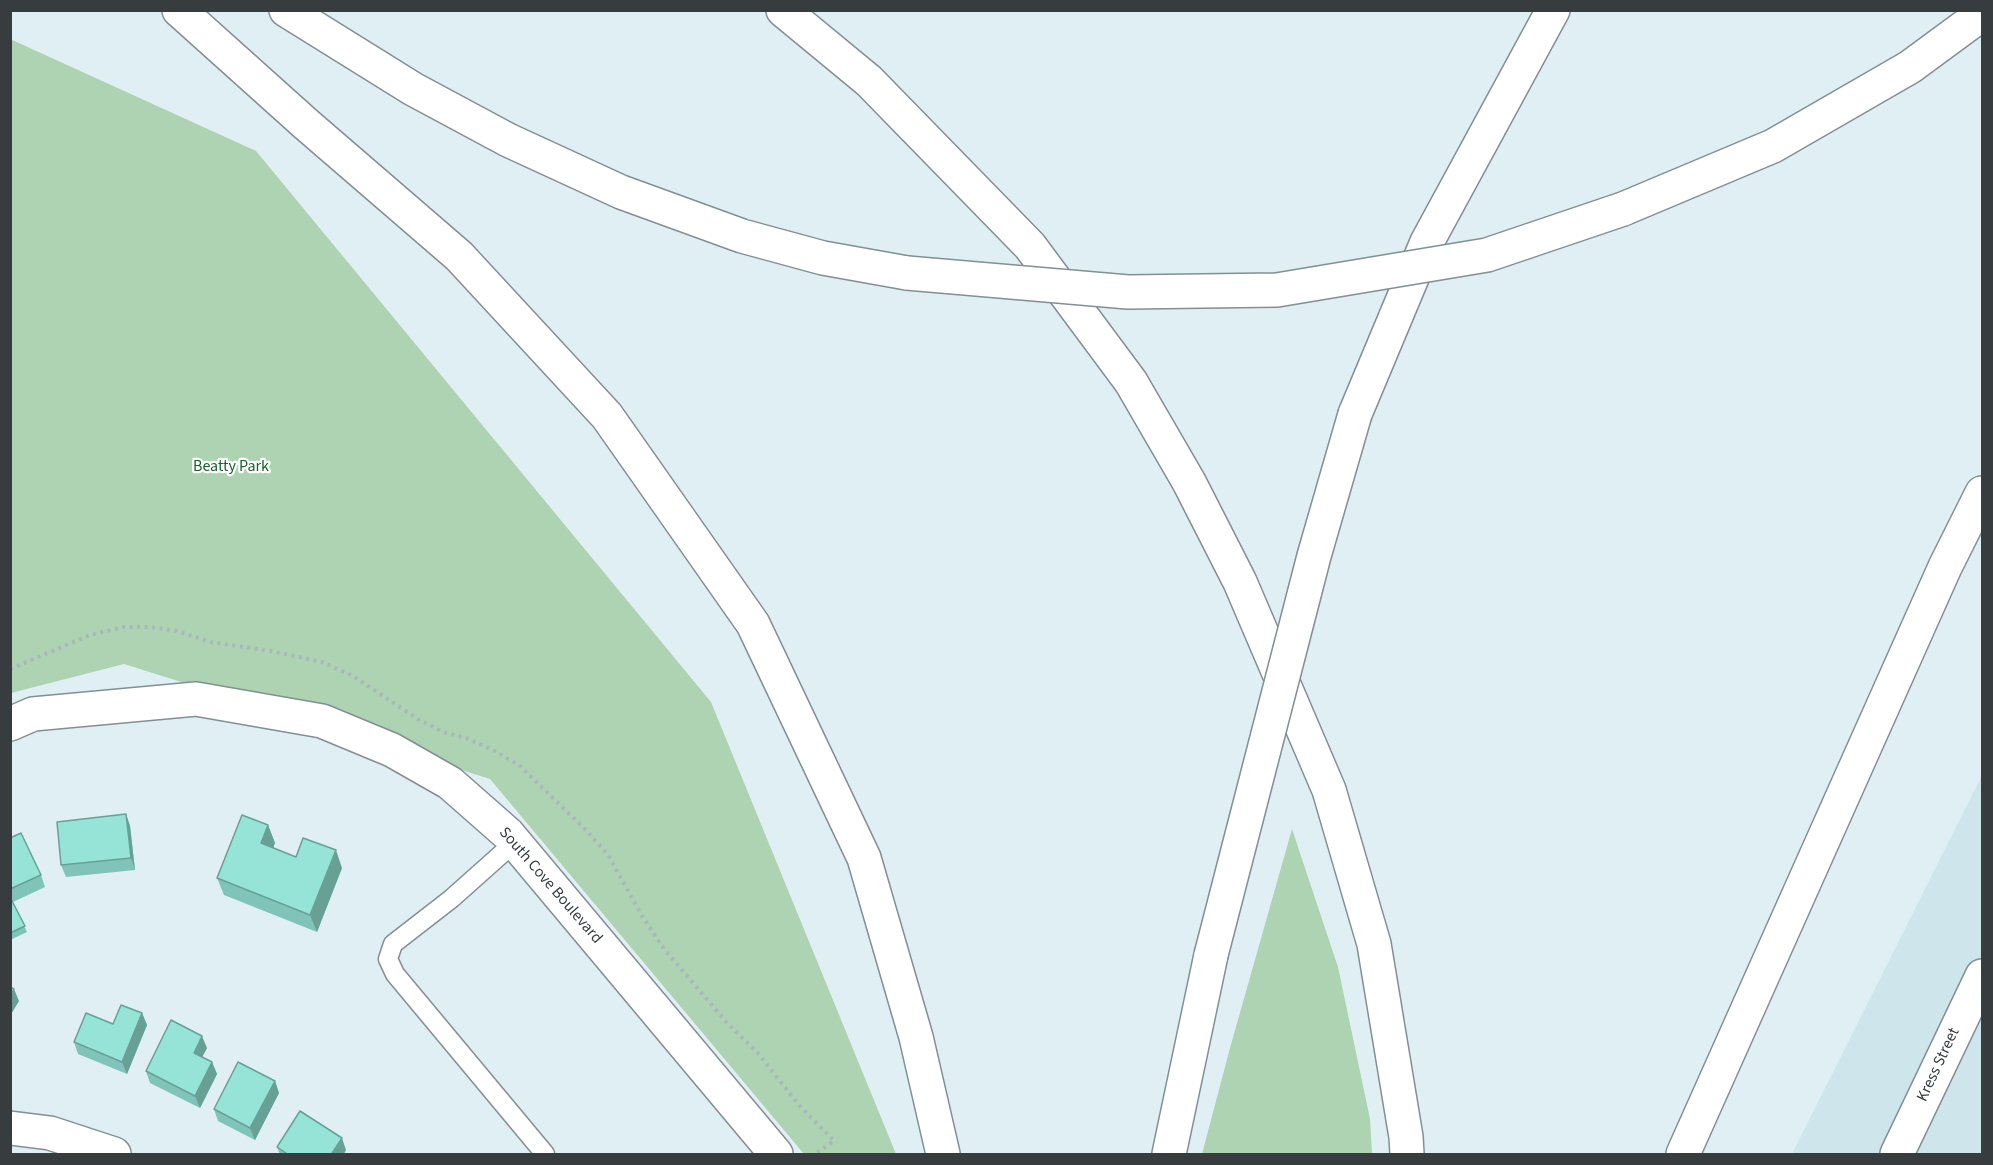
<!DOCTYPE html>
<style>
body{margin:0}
#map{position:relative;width:1993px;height:1165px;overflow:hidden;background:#e0eff3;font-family:"Source Sans 3",sans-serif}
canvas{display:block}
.frame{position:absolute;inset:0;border:12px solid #373d3f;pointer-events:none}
</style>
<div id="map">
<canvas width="1993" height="1165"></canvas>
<div class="frame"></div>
</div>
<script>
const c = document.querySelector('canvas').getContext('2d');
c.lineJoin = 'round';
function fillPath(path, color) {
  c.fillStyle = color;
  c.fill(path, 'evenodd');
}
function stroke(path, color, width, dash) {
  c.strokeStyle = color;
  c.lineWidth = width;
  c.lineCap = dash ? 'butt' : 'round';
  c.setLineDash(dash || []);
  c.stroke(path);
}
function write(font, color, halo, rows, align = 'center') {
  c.font = font + ' "Source Sans 3",sans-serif';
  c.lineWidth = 4.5;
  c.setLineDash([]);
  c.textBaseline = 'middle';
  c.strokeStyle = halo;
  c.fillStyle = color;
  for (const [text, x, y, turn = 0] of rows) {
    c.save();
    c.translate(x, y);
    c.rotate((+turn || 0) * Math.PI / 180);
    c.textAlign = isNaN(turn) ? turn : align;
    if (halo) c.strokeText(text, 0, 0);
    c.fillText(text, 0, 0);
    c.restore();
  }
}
const built = new Path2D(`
 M 1982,775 L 1982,1154 L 1792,1154 Z`);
const green = new Path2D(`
 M 10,39 L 256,151 L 711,702 L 896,1154 L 804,1154 L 490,779 L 124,664 L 11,693 Z
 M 1292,829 L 1338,967 L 1370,1119 L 1372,1154 L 1202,1154 L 1230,1048 Z`);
const path = new Path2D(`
 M 10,669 L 90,635 L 123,627 L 151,627 L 177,631 L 210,642 L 271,651 L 322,662 L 353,676 L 418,719 L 443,732 L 466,738 L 493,750 L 519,765 L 586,830 L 608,855 L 642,916 L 664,949 L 728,1024 L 758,1053 L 798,1104 L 834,1141 L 815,1154`);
const lane = new Path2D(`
 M 515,842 L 451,899 L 393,944 L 388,959 L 395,974 L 545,1154`);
const street = new Path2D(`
 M 10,724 L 33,714 L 196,699 L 322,721 L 392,750 L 450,783 L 508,834 L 776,1154
 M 10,1128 L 50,1133 L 114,1154
 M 1897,1154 L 1982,976`);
const highway = new Path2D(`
 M 179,10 L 306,124 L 459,256 L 607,416 L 753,624 L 864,858 L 916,1037 L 943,1154
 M 286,10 L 413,89 L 508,140 L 621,192 L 742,236 L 823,258 L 907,273
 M 783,10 L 869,81 L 1030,246 L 1131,382 L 1189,482 L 1240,582 L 1329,790 L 1374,944 L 1406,1137 L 1407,1154
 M 1623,209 L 1773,146 L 1910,67 L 1982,14
 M 1355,414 L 1427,242 L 1553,10
 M 1169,1154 L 1211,955
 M 1683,1154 L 1945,567 L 1982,493`);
const highwayBridge = new Path2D(`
 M 907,273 L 1128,292 L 1277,290 L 1487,255 L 1623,209
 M 1211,955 L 1314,556 L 1355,414`);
const wall = new Path2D(`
 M 126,814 L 130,826 L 135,870 L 66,877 L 61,865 Z
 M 268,825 L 275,843 L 273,848 L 296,857 L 342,868 L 317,932 L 224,895 L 217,878 Z
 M 10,838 L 41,875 L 45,887 L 13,902 L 27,932 L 10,940 Z
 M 142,1013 L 147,1025 L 127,1074 L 78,1054 L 74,1042 L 113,1024 Z
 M 207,1048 L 202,1057 L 212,1062 L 217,1074 L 200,1108 L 150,1083 L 146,1071 Z
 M 275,1081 L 279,1093 L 255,1140 L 218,1121 L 214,1109 Z
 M 277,1147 L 346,1150 L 343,1155 L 280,1155 Z`);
const shadedWall = new Path2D(`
 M 126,814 L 130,826 L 135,870 L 131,858 Z
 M 268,825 L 275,843 L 268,861 L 261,843 Z
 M 336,850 L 342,868 L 317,932 L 310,915 Z
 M 14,989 L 19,1001 L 10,1016 L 10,996 Z
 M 142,1013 L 147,1025 L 127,1074 L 122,1062 Z
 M 202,1036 L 207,1048 L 198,1065 L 194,1053 Z
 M 212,1062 L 217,1074 L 200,1108 L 195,1096 Z
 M 275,1081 L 279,1093 L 255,1140 L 250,1128 Z
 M 342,1138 L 346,1150 L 343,1155 L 331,1155 Z`);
const building = new Path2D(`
 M 126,814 L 131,858 L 61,865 L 57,822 Z
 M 242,815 L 268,825 L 261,843 L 296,857 L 303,838 L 336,850 L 310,915 L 217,878 Z
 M 21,833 L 41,875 L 10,889 L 10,838 Z
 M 12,901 L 25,926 L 10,933 L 10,902 Z
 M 10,987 L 14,989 L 10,996 Z
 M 121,1005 L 142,1013 L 122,1062 L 74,1042 L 86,1013 L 113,1024 Z
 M 171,1020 L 202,1036 L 194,1053 L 212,1062 L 195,1096 L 146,1071 Z
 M 238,1062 L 275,1081 L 250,1128 L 214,1109 Z
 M 300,1111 L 342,1138 L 331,1155 L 289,1155 L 277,1147 Z`);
const parkNames = [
 ["Beatty Park",231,467]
];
const streetNames = [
 ["South Cove Boulevard",550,886,49],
 ["Kress Street",1939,1065,-65]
];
fillPath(built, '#cee5ec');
fillPath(green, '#add3b2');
stroke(lane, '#828f94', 21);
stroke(street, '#828f94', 36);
stroke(highway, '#828f94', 36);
stroke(path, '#aab7ba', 4, [3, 4.5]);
stroke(lane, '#fff', 18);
stroke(street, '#fff', 33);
stroke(highway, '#fff', 33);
stroke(highwayBridge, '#828f94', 36, []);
stroke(highwayBridge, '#fff', 33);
fillPath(wall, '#80c4b9');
fillPath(shadedWall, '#68a096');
fillPath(building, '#95e4d7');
stroke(building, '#68a096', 1.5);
write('16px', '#155f2a', '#fff', parkNames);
write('16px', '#373d3f', '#fff', streetNames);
</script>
